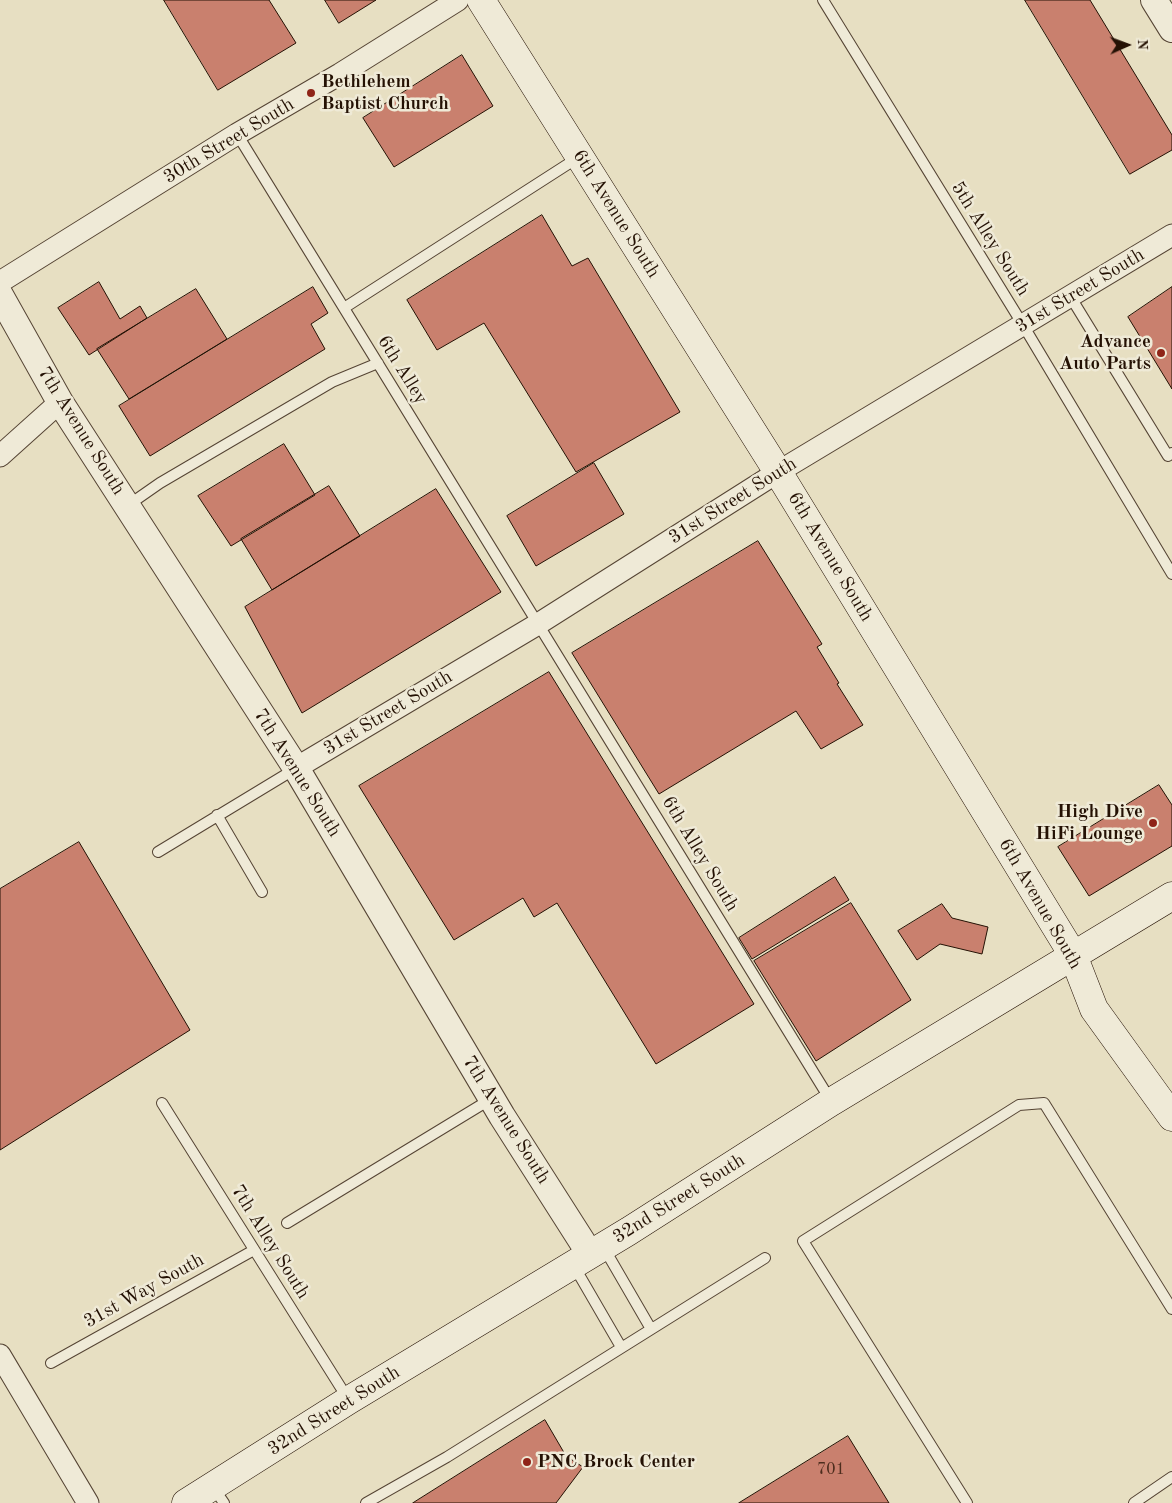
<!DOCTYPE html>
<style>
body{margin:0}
#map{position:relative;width:1172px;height:1503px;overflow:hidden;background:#e7dfc2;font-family:"Old Standard TT",serif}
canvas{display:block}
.north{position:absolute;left:1102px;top:20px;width:50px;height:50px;-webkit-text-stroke:4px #efead7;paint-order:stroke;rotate:88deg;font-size:14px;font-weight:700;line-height:20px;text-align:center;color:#241104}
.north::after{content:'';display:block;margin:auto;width:18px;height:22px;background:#241104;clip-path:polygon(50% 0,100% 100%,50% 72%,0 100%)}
</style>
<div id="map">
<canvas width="1172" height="1503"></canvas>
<div class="north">N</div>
</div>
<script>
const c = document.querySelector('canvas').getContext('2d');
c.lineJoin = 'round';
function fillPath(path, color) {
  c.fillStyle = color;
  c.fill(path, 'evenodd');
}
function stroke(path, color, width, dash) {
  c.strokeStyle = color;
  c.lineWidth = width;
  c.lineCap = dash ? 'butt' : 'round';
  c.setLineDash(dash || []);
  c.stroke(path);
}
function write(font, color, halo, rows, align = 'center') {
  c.font = font + ' "Old Standard TT",serif';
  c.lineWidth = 5;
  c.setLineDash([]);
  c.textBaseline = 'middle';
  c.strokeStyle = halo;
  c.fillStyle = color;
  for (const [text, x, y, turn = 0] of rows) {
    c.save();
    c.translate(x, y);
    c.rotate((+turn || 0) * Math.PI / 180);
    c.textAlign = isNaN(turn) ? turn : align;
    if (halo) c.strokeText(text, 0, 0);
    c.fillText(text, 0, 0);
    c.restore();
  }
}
const building = new Path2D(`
 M 164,0 L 269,0 L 296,43 L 218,90 Z
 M 325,0 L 376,0 L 339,23 Z
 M 1025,0 L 1090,0 L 1172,135 L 1172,150 L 1130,174 Z
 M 462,55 L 493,106 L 394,167 L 363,118 Z
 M 542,215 L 572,266 L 588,258 L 680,412 L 576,472 L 484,323 L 437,350 L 407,300 Z
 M 99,282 L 120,319 L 140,306 L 147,318 L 89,355 L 58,308 Z
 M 313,287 L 328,313 L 311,324 L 325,349 L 150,456 L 119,406 Z
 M 1172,287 L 1172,389 L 1128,317 Z
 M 196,289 L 227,339 L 129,399 L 97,349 Z
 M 284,444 L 315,495 L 231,546 L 198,496 Z
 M 594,463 L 624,514 L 536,566 L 507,516 Z
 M 329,486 L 360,536 L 272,590 L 241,539 Z
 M 436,489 L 501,592 L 302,713 L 245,607 Z
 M 758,541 L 822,644 L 817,647 L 839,683 L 837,684 L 863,725 L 821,749 L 796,711 L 659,794 L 572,653 Z
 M 549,672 L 754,1004 L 656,1064 L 557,903 L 534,917 L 523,898 L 454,940 L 359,786 Z
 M 1159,785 L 1172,805 L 1172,846 L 1089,896 L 1058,847 Z
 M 79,842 L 190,1030 L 0,1150 L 0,889 Z
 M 835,877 L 849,900 L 752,959 L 739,938 Z
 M 851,903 L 911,1000 L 816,1061 L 754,961 Z
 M 942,904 L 952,918 L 988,927 L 982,954 L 940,944 L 917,960 L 898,931 Z
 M 545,1420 L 566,1456 L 583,1467 L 556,1503 L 413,1503 Z
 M 848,1436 L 889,1503 L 739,1503 Z`);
const service = new Path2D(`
 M 823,0 L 1023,325 L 1172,574
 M 237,134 L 831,1101
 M 1070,296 L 1168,456 L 1172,453
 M 344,308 L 579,157
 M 127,506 L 160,483 L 332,382 L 378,363
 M 217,815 L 262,892
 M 158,852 L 295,769
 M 162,1103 L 348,1399
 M 287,1223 L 491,1099
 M 604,1248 L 651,1329
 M 574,1266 L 621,1347
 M 51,1363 L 254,1250
 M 213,1487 L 224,1503
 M 366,1503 L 447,1457 L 765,1258
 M 967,1503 L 803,1241 L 1019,1105 L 1044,1103 L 1172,1309
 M 1134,1503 L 1172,1477`);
const minor = new Path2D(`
 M 0,282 L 237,134 L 340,74 L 458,0
 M 0,456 L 60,402
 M 296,768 L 538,624 L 778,472 L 1172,235
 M 0,1355 L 88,1503`);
const tertiary = new Path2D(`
 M 1154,0 L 1172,29
 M 0,295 L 60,402 L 296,768 L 502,1116 L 590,1254`);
const secondary = new Path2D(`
 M 481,0 L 778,472 L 1073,955 L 1094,1009 L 1172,1117
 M 186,1503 L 349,1400 L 629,1231 L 831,1102 L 1172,896`);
const markers = [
 [311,93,5,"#8f2418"],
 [1161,353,5,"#8f2418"],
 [1153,823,5,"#8f2418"],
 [527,1462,5,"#8f2418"]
];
const numberNames = [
 ["701",831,1470]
];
const poiNames = [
 ["Bethlehem",321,82],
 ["Baptist Church",321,104],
 ["Advance",1151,342,"right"],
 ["Auto Parts",1151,364,"right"],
 ["High Dive",1143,812,"right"],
 ["HiFi Lounge",1143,834,"right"],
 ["PNC Brock Center",537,1462]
];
const streetNames = [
 ["30th Street South",229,141,-31],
 ["6th Avenue South",616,214,58],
 ["5th Alley South",990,239,58],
 ["31st Street South",1080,291,-31],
 ["6th Alley",402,370,58],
 ["7th Avenue South",81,431,58],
 ["31st Street South",733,501,-32],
 ["6th Avenue South",830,557,59],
 ["31st Street South",388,713,-31],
 ["7th Avenue South",297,773,58],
 ["6th Alley South",700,854,59],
 ["6th Avenue South",1040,904,60],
 ["7th Avenue South",506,1120,58],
 ["32nd Street South",679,1199,-32],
 ["7th Alley South",270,1242,58],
 ["31st Way South",144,1291,-29],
 ["32nd Street South",334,1411,-32]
];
fillPath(building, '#c9806e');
stroke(building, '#241104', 1);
stroke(service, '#554434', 12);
stroke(minor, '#554434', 23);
stroke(tertiary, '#554434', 28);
stroke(secondary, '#241104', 29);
stroke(service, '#efead7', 10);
stroke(minor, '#efead7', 21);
stroke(tertiary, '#efead7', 26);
stroke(secondary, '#efead7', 28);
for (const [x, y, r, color] of markers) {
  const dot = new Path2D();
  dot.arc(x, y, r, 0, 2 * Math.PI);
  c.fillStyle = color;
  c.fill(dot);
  stroke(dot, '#efead7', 2);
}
write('16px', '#4d2d1e', null, numberNames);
write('bold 19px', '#241104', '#efead7', poiNames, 'left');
write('19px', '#241104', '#efead7', streetNames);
</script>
